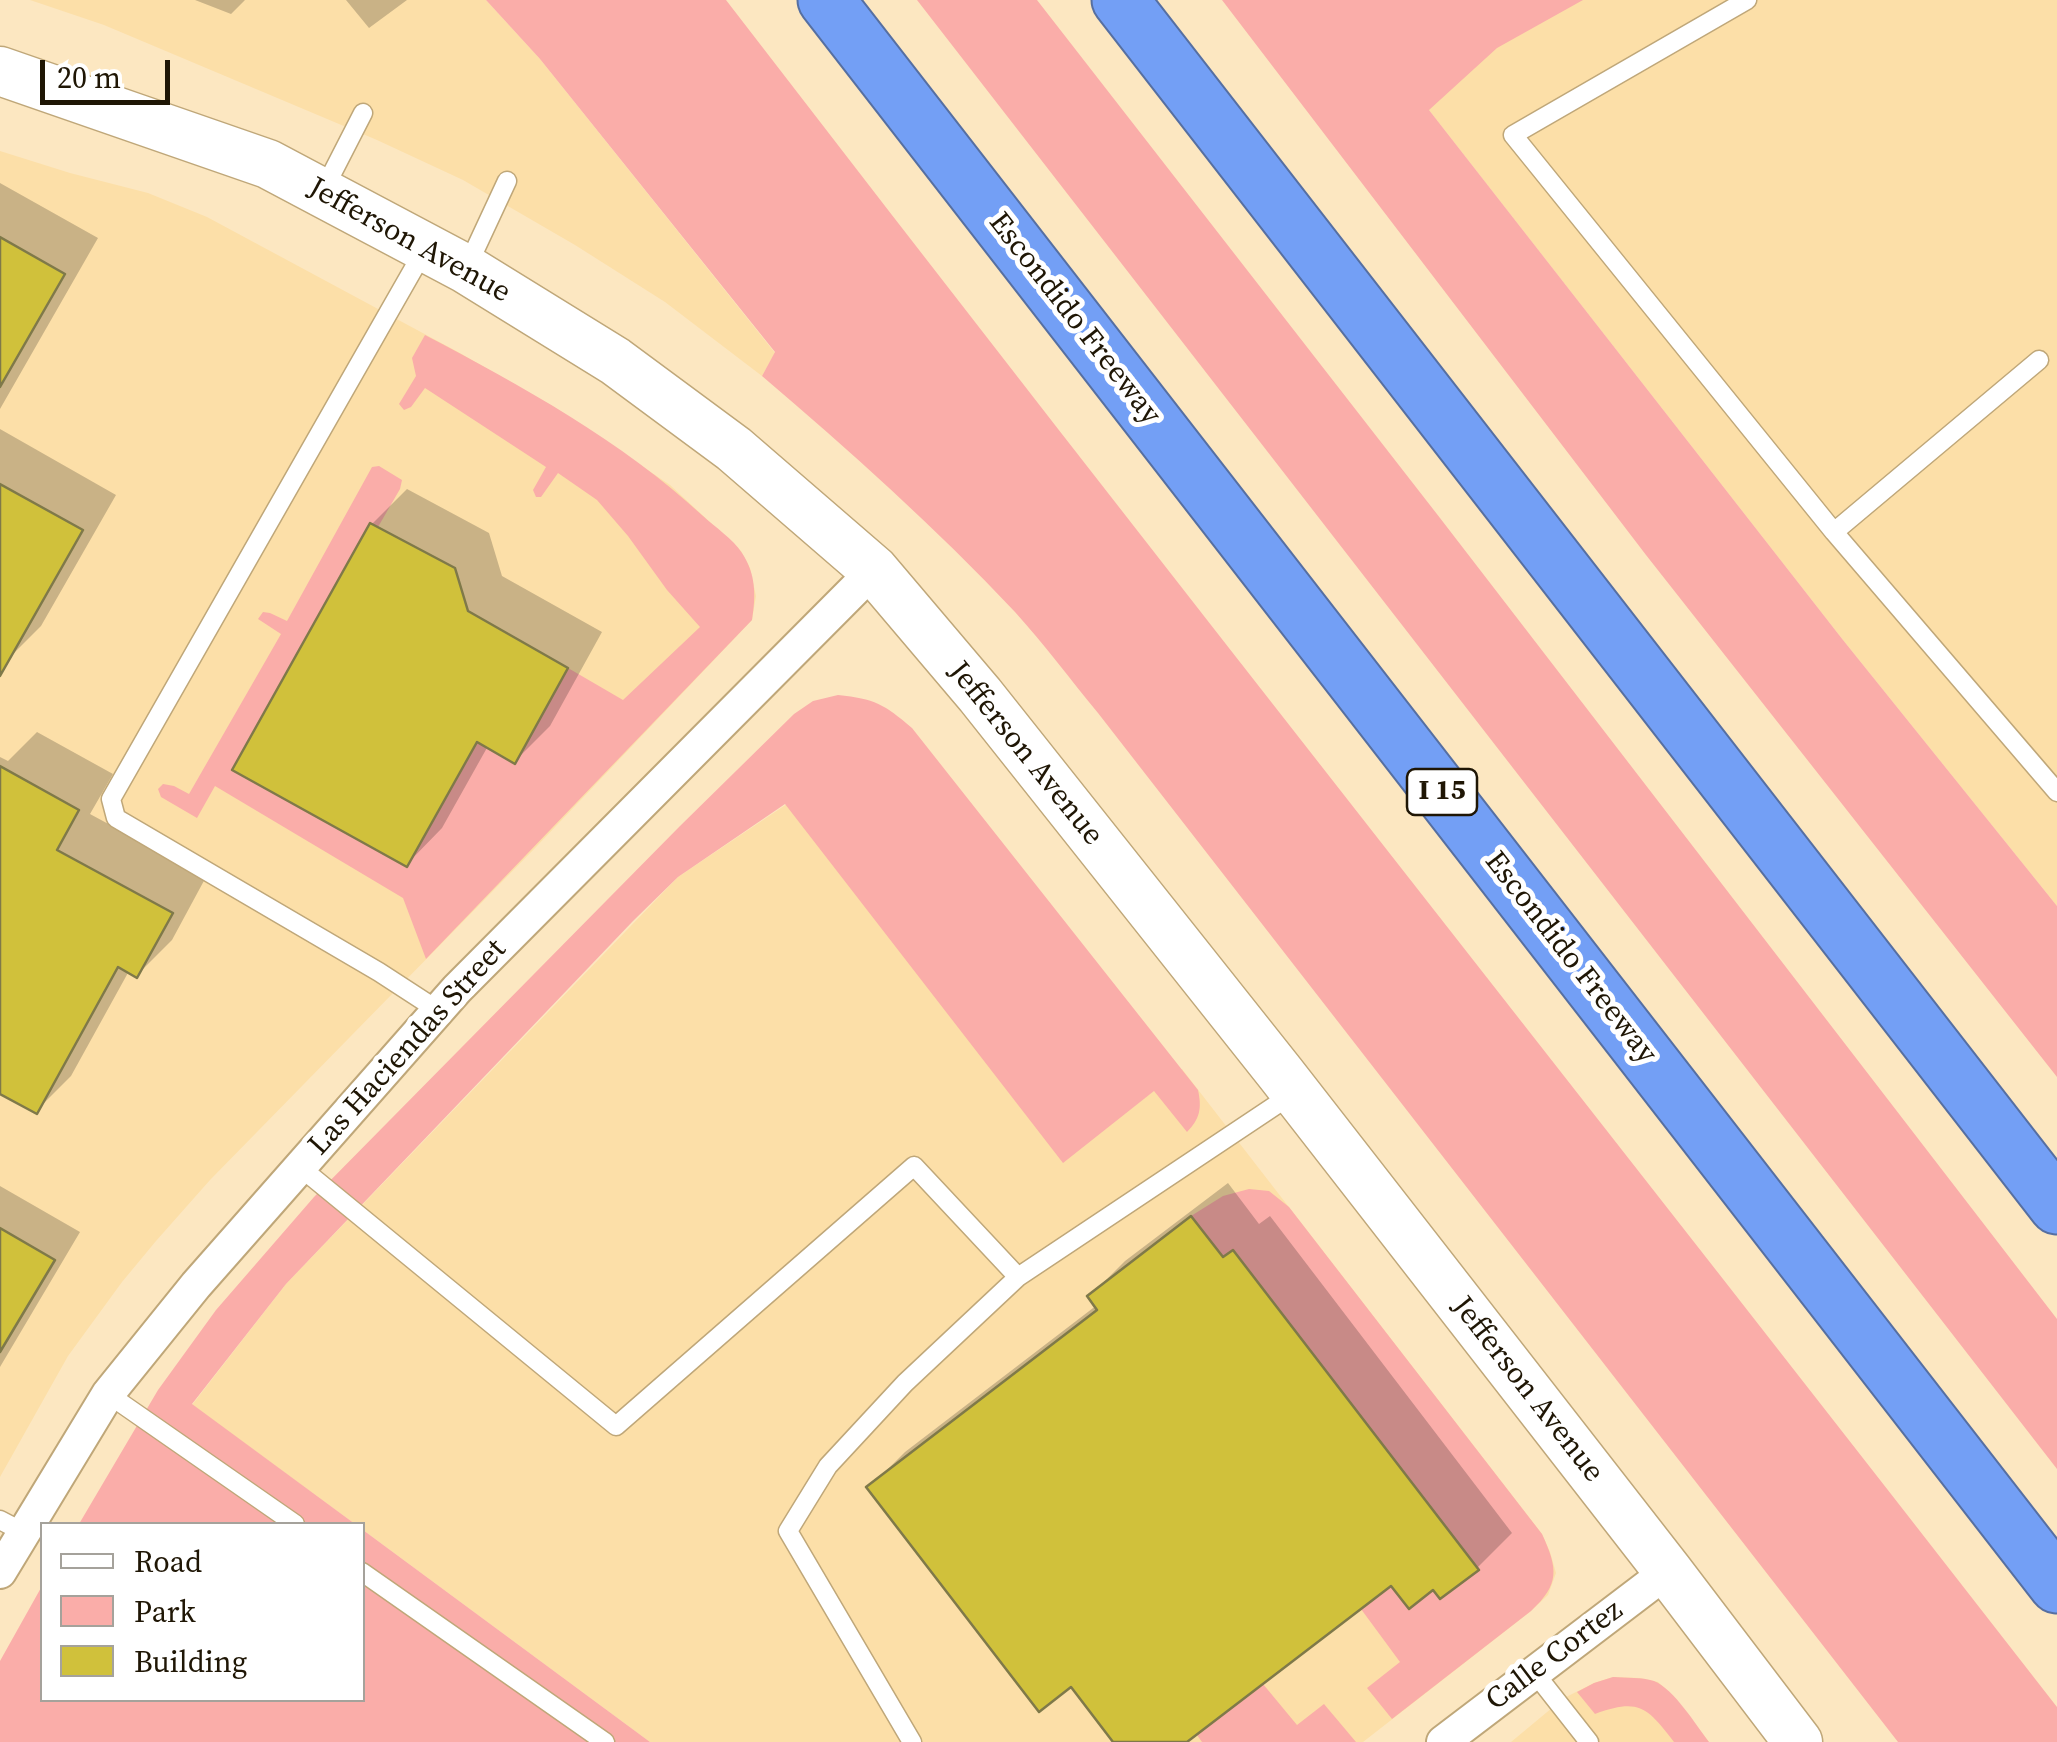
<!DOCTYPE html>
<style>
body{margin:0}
#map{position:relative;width:2057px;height:1742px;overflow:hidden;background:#fce7c1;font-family:"Source Serif 4",serif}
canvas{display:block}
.legend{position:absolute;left:40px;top:1522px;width:325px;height:180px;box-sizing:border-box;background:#fff;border:2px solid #a5a29b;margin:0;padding:12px 18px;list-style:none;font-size:30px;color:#1f1605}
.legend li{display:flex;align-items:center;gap:20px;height:50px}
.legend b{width:50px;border:2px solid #a5a29b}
.scale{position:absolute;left:40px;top:60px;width:130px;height:45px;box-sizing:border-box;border:5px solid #1f1605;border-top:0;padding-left:12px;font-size:30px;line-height:35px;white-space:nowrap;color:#1f1605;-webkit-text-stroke:8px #fff;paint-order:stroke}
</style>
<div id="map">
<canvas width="2057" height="1742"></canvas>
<ul class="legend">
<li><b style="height:12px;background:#fff"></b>Road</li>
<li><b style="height:28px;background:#faada9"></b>Park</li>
<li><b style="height:28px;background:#d0c13b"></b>Building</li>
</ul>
<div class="scale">20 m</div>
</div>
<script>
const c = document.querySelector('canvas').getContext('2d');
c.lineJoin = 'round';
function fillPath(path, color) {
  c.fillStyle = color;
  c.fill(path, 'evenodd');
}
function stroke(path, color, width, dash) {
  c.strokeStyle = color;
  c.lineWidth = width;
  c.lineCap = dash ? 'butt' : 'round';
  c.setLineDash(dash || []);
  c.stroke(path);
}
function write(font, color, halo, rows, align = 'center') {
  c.font = font + ' "Source Serif 4",serif';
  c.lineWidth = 10;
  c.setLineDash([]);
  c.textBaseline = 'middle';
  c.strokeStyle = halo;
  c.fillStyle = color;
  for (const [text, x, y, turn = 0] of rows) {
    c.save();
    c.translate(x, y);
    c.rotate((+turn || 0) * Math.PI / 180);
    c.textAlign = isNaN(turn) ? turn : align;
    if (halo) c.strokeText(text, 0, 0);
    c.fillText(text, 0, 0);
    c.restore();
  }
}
const built = new Path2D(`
 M 30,0 L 486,0 L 540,59 L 775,353 L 762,376 L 665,302 L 575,245 L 463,180 L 377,140 L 104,25 Z
 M 1343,0 L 2057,0 L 2057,906 L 1843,640 Z
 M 0,151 L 70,173 L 148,193 L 207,217 L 458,352 L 554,407 L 670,485 L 741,551 L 750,568 L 756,596 L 752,620 L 536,847 L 210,1180 L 156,1241 L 122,1282 L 68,1356 L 0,1477 Z
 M 860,755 L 1130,1109 L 1182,1069 L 1542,1534 L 1550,1552 L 1556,1573 L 1548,1595 L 1531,1611 L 1363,1742 L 650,1742 L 363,1530 L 362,1524 L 355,1524 L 192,1405 L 286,1284 L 678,877 Z
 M 1613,1677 L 1640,1678 L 1658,1682 L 1675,1698 L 1709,1742 L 1511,1742 L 1564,1698 L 1594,1683 Z`);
const green = new Path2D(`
 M 486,0 L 726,0 C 1166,572 1614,1137 2057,1707 L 2057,1742 L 1898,1742 L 1098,713 C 1070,679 1044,644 1015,612 C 936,528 849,450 762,376 L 775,352 L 540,59 Z
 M 917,0 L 1037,0 L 1440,518 L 2057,1319 L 2057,1469 Z
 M 1222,0 L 1583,0 L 1497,48 L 1429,110 L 1843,640 L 2057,906 L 2057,1077 L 1646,555 Z
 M 425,335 C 522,386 622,441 703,516 C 715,527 733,539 742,553 C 756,574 756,596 752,620 L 426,959 L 403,898 L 215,786 L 197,818 L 161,797 L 158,789 L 163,784 L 174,786 L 189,794 L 281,634 L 258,619 L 263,612 L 270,613 L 287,621 L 372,467 L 379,466 L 402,480 L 400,489 L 378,527 L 369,524 L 232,769 L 406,866 L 477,742 L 515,764 L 568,668 L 623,700 L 700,627 L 667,590 L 628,536 L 597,500 L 558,473 L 541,497 L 536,497 L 533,490 L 546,467 L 425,388 L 411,407 L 404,410 L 399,404 L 416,376 L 412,358 Z
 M 838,695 C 875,699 884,704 912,728 L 1198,1090 C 1202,1108 1200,1119 1187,1132 L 1154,1091 L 1063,1163 L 785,804 L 678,877 L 633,921 L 286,1284 L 192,1404 L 355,1524 L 79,1524 L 158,1390 L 216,1310 L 314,1197 L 680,826 L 794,714 L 813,701 Z
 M 1249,1189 L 1269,1191 L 1289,1207 L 1542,1534 C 1558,1569 1560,1584 1531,1611 L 1392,1719 L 1367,1688 L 1400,1662 L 1361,1609 L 1391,1586 L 1409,1609 L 1433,1590 L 1440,1599 L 1479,1570 L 1234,1250 L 1223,1257 L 1191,1216 L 1223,1196 Z
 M 363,1530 L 650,1742 L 0,1742 L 0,1661 L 42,1586 L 42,1700 L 362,1700 Z
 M 1613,1677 C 1627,1678 1641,1677 1654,1681 C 1674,1689 1696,1725 1709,1742 L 1674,1742 C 1647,1707 1639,1698 1595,1714 L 1577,1692 L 1594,1683 Z
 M 1263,1684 L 1297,1725 L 1324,1704 L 1356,1742 L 1202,1742 L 1197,1735 Z`);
const shadow = new Path2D(`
 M 195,0 L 245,0 L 231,14 Z
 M 346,0 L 407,0 L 369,28 Z
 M 0,183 L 98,238 L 0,409 Z
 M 0,429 L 116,495 L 41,626 L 6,661 L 0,658 Z
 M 407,489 L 489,533 L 502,576 L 602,632 L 550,726 L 515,761 L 488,746 L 442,828 L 407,864 L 372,524 Z
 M 37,732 L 113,774 L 90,814 L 206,877 L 172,940 L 137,975 L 129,971 L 71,1076 L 36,1111 L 0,1091 L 0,757 L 8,761 Z
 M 1228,1183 L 1259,1224 L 1270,1216 L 1512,1533 L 1477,1568 L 1433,1587 L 1391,1582 L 1183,1742 L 1116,1742 L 1072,1684 L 870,1487 L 905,1452 L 1097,1305 L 1090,1296 L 1125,1261 Z
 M 0,1186 L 80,1232 L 0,1367 Z`);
const building = new Path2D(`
 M 0,237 L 65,274 L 0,387 Z
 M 0,484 L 83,530 L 0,676 Z
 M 370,523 L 455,568 L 468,611 L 568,668 L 515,764 L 477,742 L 407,867 L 232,770 Z
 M 0,766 L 79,810 L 57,850 L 173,913 L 137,978 L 118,967 L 37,1114 L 0,1094 Z
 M 1191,1216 L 1223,1257 L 1233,1250 L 1479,1570 L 1440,1599 L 1433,1590 L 1409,1609 L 1391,1586 L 1187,1742 L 1113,1742 L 1071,1687 L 1039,1712 L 866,1487 L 1097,1310 L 1087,1296 Z
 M 0,1228 L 55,1260 L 0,1352 Z`);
const service = new Path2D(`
 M 1747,0 L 1513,135 L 1834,532
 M 322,193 L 363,113
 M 426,247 L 111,799 L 116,818 L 379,972 L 439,1011
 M 467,267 L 507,181
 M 2039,360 L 1834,532 L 2057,792
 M 300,1167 L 616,1426 L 914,1166 L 1018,1277 L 905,1383 L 828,1466 L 788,1531 L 912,1742
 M 1018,1277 L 1294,1093
 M 108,1394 L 295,1524
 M 0,1520 L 25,1533
 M 362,1572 L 605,1742
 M 1534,1672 L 1589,1742`);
const minor = new Path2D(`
 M 0,1572 L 108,1394 L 196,1285 L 457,989 L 874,570
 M 1443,1742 L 1668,1571`);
const secondary = new Path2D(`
 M 0,71 L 268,164 L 466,269 L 615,361 L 734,449 L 874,570 L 980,695 L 1281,1074 L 1668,1571 L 1798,1742`);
const motorway = new Path2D(`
 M 826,0 L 2057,1585
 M 1120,0 L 2057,1206`);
const shields = [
 [1442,792,70]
];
const shieldNames = [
 ["I 15",1442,792]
];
const streetNames = [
 ["Jefferson Avenue",409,241,29],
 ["Escondido Freeway",1074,319,52],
 ["Jefferson Avenue",1025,754,51],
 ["Escondido Freeway",1570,958,52],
 ["Las Haciendas Street",408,1048,-48],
 ["Jefferson Avenue",1527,1390,52],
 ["Calle Cortez",1555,1656,-37]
];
fillPath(built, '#fcdfa8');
fillPath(green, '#faada9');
fillPath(shadow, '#0003');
fillPath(building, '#d0c13b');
stroke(building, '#7f7949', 2.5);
stroke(service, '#bfa779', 21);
stroke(minor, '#bfa779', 36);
stroke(secondary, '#bfa779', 51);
stroke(motorway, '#566fa1', 59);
stroke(service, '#fff', 18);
stroke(minor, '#fff', 32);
stroke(secondary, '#fff', 48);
stroke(motorway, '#739ff5', 55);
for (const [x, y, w] of shields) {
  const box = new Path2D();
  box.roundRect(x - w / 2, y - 23, w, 46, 8);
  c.fillStyle = '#fff';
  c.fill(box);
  stroke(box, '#1f1605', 2.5);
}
write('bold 28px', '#1f1605', null, shieldNames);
write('30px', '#1f1605', '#fff', streetNames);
</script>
